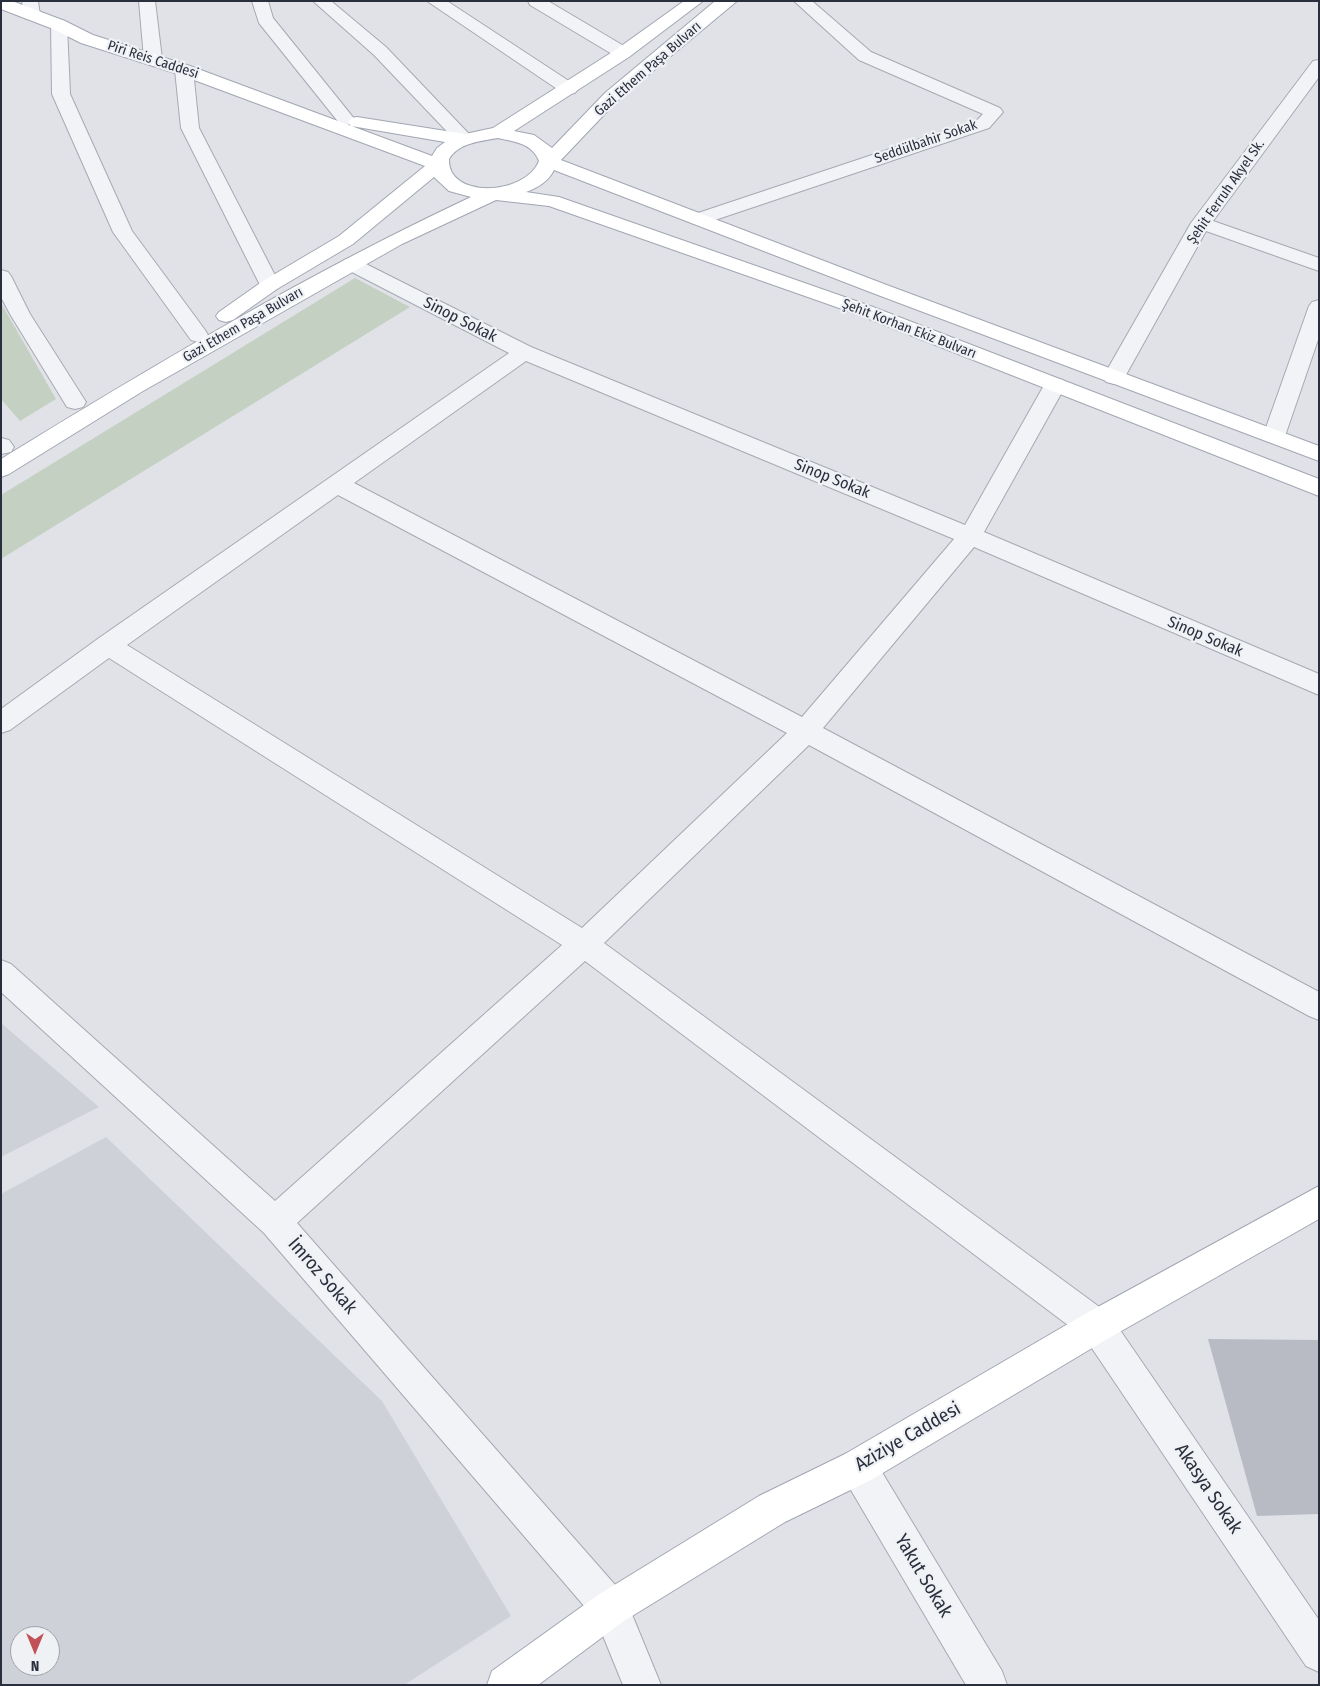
<!DOCTYPE html>
<meta charset="utf-8">
<style>
body{margin:0}
#map{position:relative;width:1320px;height:1686px;overflow:hidden;background:#e0e2e8;font-family:"Fira Sans Condensed",sans-serif}
canvas{display:block}
.frame{position:absolute;inset:0;border:2px solid #2a2f3d;pointer-events:none}
.north{position:absolute;left:10px;top:1626px;width:50px;height:50px;box-sizing:border-box;background:#eff1f5;border:1px solid #a0a3ab;border-radius:50%;rotate:180deg;font-size:14px;font-weight:700;line-height:20px;text-align:center;color:#2a2f3d}
.north::after{content:'';display:block;margin:auto;width:18px;height:22px;background:#c15156;clip-path:polygon(50% 0,100% 100%,50% 72%,0 100%)}
</style>
<div id="map">
<canvas width="1320" height="1686"></canvas>
<div class="frame"></div>
<div class="north">N</div>
</div>
<script>
const c = document.querySelector('canvas').getContext('2d');
c.lineJoin = 'round';
function fillPath(path, color) {
  c.fillStyle = color;
  c.fill(path, 'evenodd');
}
function stroke(path, color, width, dash) {
  c.strokeStyle = color;
  c.lineWidth = width;
  c.lineCap = dash ? 'butt' : 'round';
  c.setLineDash(dash || []);
  c.stroke(path);
}
function write(font, color, halo, rows, align = 'center') {
  c.font = font + ' "Fira Sans Condensed",sans-serif';
  c.lineWidth = 4.5;
  c.setLineDash([]);
  c.textBaseline = 'middle';
  c.strokeStyle = halo;
  c.fillStyle = color;
  for (const [text, x, y, turn = 0] of rows) {
    c.save();
    c.translate(x, y);
    c.rotate((+turn || 0) * Math.PI / 180);
    c.textAlign = isNaN(turn) ? turn : align;
    if (halo) c.strokeText(text, 0, 0);
    c.fillText(text, 0, 0);
    c.restore();
  }
}
const built = new Path2D(`
 M 1,1023 L 99,1107 L 1,1157 Z
 M 106,1137 L 382,1401 L 511,1616 L 404,1685 L 1,1685 L 1,1194 ZM 20,1636 L 50,1636 L 50,1666 L 20,1666 Z`);
const green = new Path2D(`
 M 355,278 L 410,307 L 1,559 L 1,495 Z
 M 1,303 L 56,399 L 20,421 L 1,399 Z`);
const building = new Path2D(`
 M 1208,1339 L 1319,1340 L 1319,1514 L 1257,1516 Z`);
const minor = new Path2D(`
 M 22,1 L 38,1 L 40,15 L 38,19 L 26,19 L 24,15 Z
 M 139,1 L 155,1 L 162,59 L 159,63 L 153,64 L 147,63 L 144,59 Z
 M 252,1 L 268,1 L 273,18 L 352,116 L 355,120 L 352,124 L 346,125 L 340,124 L 259,23 Z
 M 313,1 L 331,1 L 386,47 L 470,135 L 473,139 L 470,143 L 464,145 L 458,143 L 374,55 Z
 M 427,1 L 447,1 L 575,85 L 578,89 L 575,93 L 569,94 L 563,93 Z
 M 528,1 L 548,1 L 629,49 L 632,53 L 629,57 L 623,58 L 617,57 L 530,5 Z
 M 794,1 L 812,1 L 871,52 L 1000,108 L 1003,112 L 989,128 L 706,223 L 699,225 L 692,223 L 689,219 L 692,215 L 977,120 L 983,114 L 859,60 Z
 M 59,20 L 65,21 L 67,25 L 70,94 L 132,231 L 205,330 L 208,335 L 205,340 L 198,342 L 191,340 L 113,232 L 52,94 L 51,25 L 53,21 Z
 M 1319,60 L 1319,77 L 1213,221 L 1319,258 L 1319,271 L 1206,231 L 1122,382 L 1114,384 L 1106,382 L 1103,377 L 1191,223 L 1313,61 Z
 M 184,65 L 190,66 L 193,70 L 199,128 L 280,285 L 277,289 L 270,291 L 263,289 L 260,285 L 181,128 L 175,70 L 178,66 Z
 M 351,258 L 358,260 L 531,347 L 965,525 L 1047,380 L 1055,378 L 1063,380 L 1066,385 L 984,532 L 1319,674 L 1319,695 L 974,547 L 823,728 L 1319,992 L 1319,1020 L 1309,1016 L 809,745 L 604,943 L 1109,1314 L 1319,1620 L 1319,1672 L 1306,1666 L 1085,1338 L 585,961 L 297,1223 L 624,1595 L 661,1685 L 623,1685 L 597,1621 L 264,1233 L 1,992 L 1,960 L 11,964 L 275,1201 L 562,945 L 109,658 L 10,730 L 1,733 L 1,709 L 99,638 L 509,353 L 344,268 L 341,264 L 344,260 ZM 526,361 L 954,539 L 802,717 L 354,483 ZM 338,495 L 787,733 L 582,928 L 127,645 Z
 M 1,270 L 8,272 L 11,276 L 30,314 L 86,402 L 83,407 L 75,409 L 67,407 L 10,314 L 1,297 Z
 M 1319,300 L 1319,337 L 1285,436 L 1282,441 L 1274,443 L 1266,441 L 1263,436 L 1309,306 L 1312,302 Z
 M 1,438 L 9,440 L 14,447 L 11,452 L 1,454 Z
 M 858,1449 L 871,1454 L 1002,1671 L 1007,1685 L 966,1685 L 845,1480 L 840,1467 L 845,1454 Z`);
const major = new Path2D(`
 M 1,1 L 12,1 L 65,21 L 93,35 L 190,66 L 432,156 L 437,148 L 445,142 L 357,127 L 351,126 L 348,122 L 351,118 L 357,117 L 465,134 L 493,128 L 617,49 L 684,1 L 703,1 L 629,57 L 514,131 L 534,135 L 552,148 L 605,93 L 714,2 L 737,1 L 617,101 L 561,160 L 884,284 L 1319,446 L 1319,461 L 870,292 L 554,170 C 548,182 537,188 526,192 L 559,197 L 873,307 L 1319,479 L 1319,496 L 859,315 L 549,206 L 496,200 L 402,244 L 143,391 L 9,474 L 1,477 L 1,459 C 154,365 309,273 471,197 L 449,191 L 434,177 L 353,244 L 277,289 L 233,320 L 226,322 L 219,320 L 216,316 L 219,312 L 263,281 L 339,236 L 425,166 L 178,74 L 81,43 L 53,29 L 1,9 ZM 498,138 C 515,142 532,143 539,161 C 525,196 447,199 449,159 C 458,143 481,141 498,138 Z
 M 1319,1186 L 1319,1219 L 1109,1338 L 871,1480 L 785,1522 L 624,1621 L 538,1685 L 487,1685 L 492,1671 L 598,1595 L 759,1496 L 845,1454 L 1085,1314 Z`);
const farStreetnames = [
 ["Piri Reis Caddesi",153,60,18],
 ["Gazi Ethem Paşa Bulvarı",648,69,-41],
 ["Seddülbahir Sokak",926,142,-19],
 ["Şehit Ferruh Akyel Sk.",1226,192,-55],
 ["Gazi Ethem Paşa Bulvarı",243,325,-30],
 ["Şehit Korhan Ekiz Bulvarı",909,329,21]
];
const streetNames = [
 ["Sinop Sokak",460,320,27],
 ["Sinop Sokak",832,479,22],
 ["Sinop Sokak",1205,637,23]
];
const nearStreetnames = [
 ["İmroz Sokak",322,1276,49],
 ["Aziziye Caddesi",908,1437,-30],
 ["Akasya Sokak",1208,1489,56],
 ["Yakut Sokak",923,1576,59]
];
fillPath(built, '#cfd1d9');
fillPath(green, '#c4d1c2');
fillPath(building, '#b8bbc4');
stroke(minor, '#a6a9b1', 2);
stroke(major, '#a1a6b2', 2);
fillPath(minor, '#f2f3f6');
fillPath(major, '#fff');
write('14px', '#2a2f3d', '#eff1f5', farStreetnames);
write('16px', '#2a2f3d', '#eff1f5', streetNames);
write('19px', '#2a2f3d', '#eff1f5', nearStreetnames);
</script>
